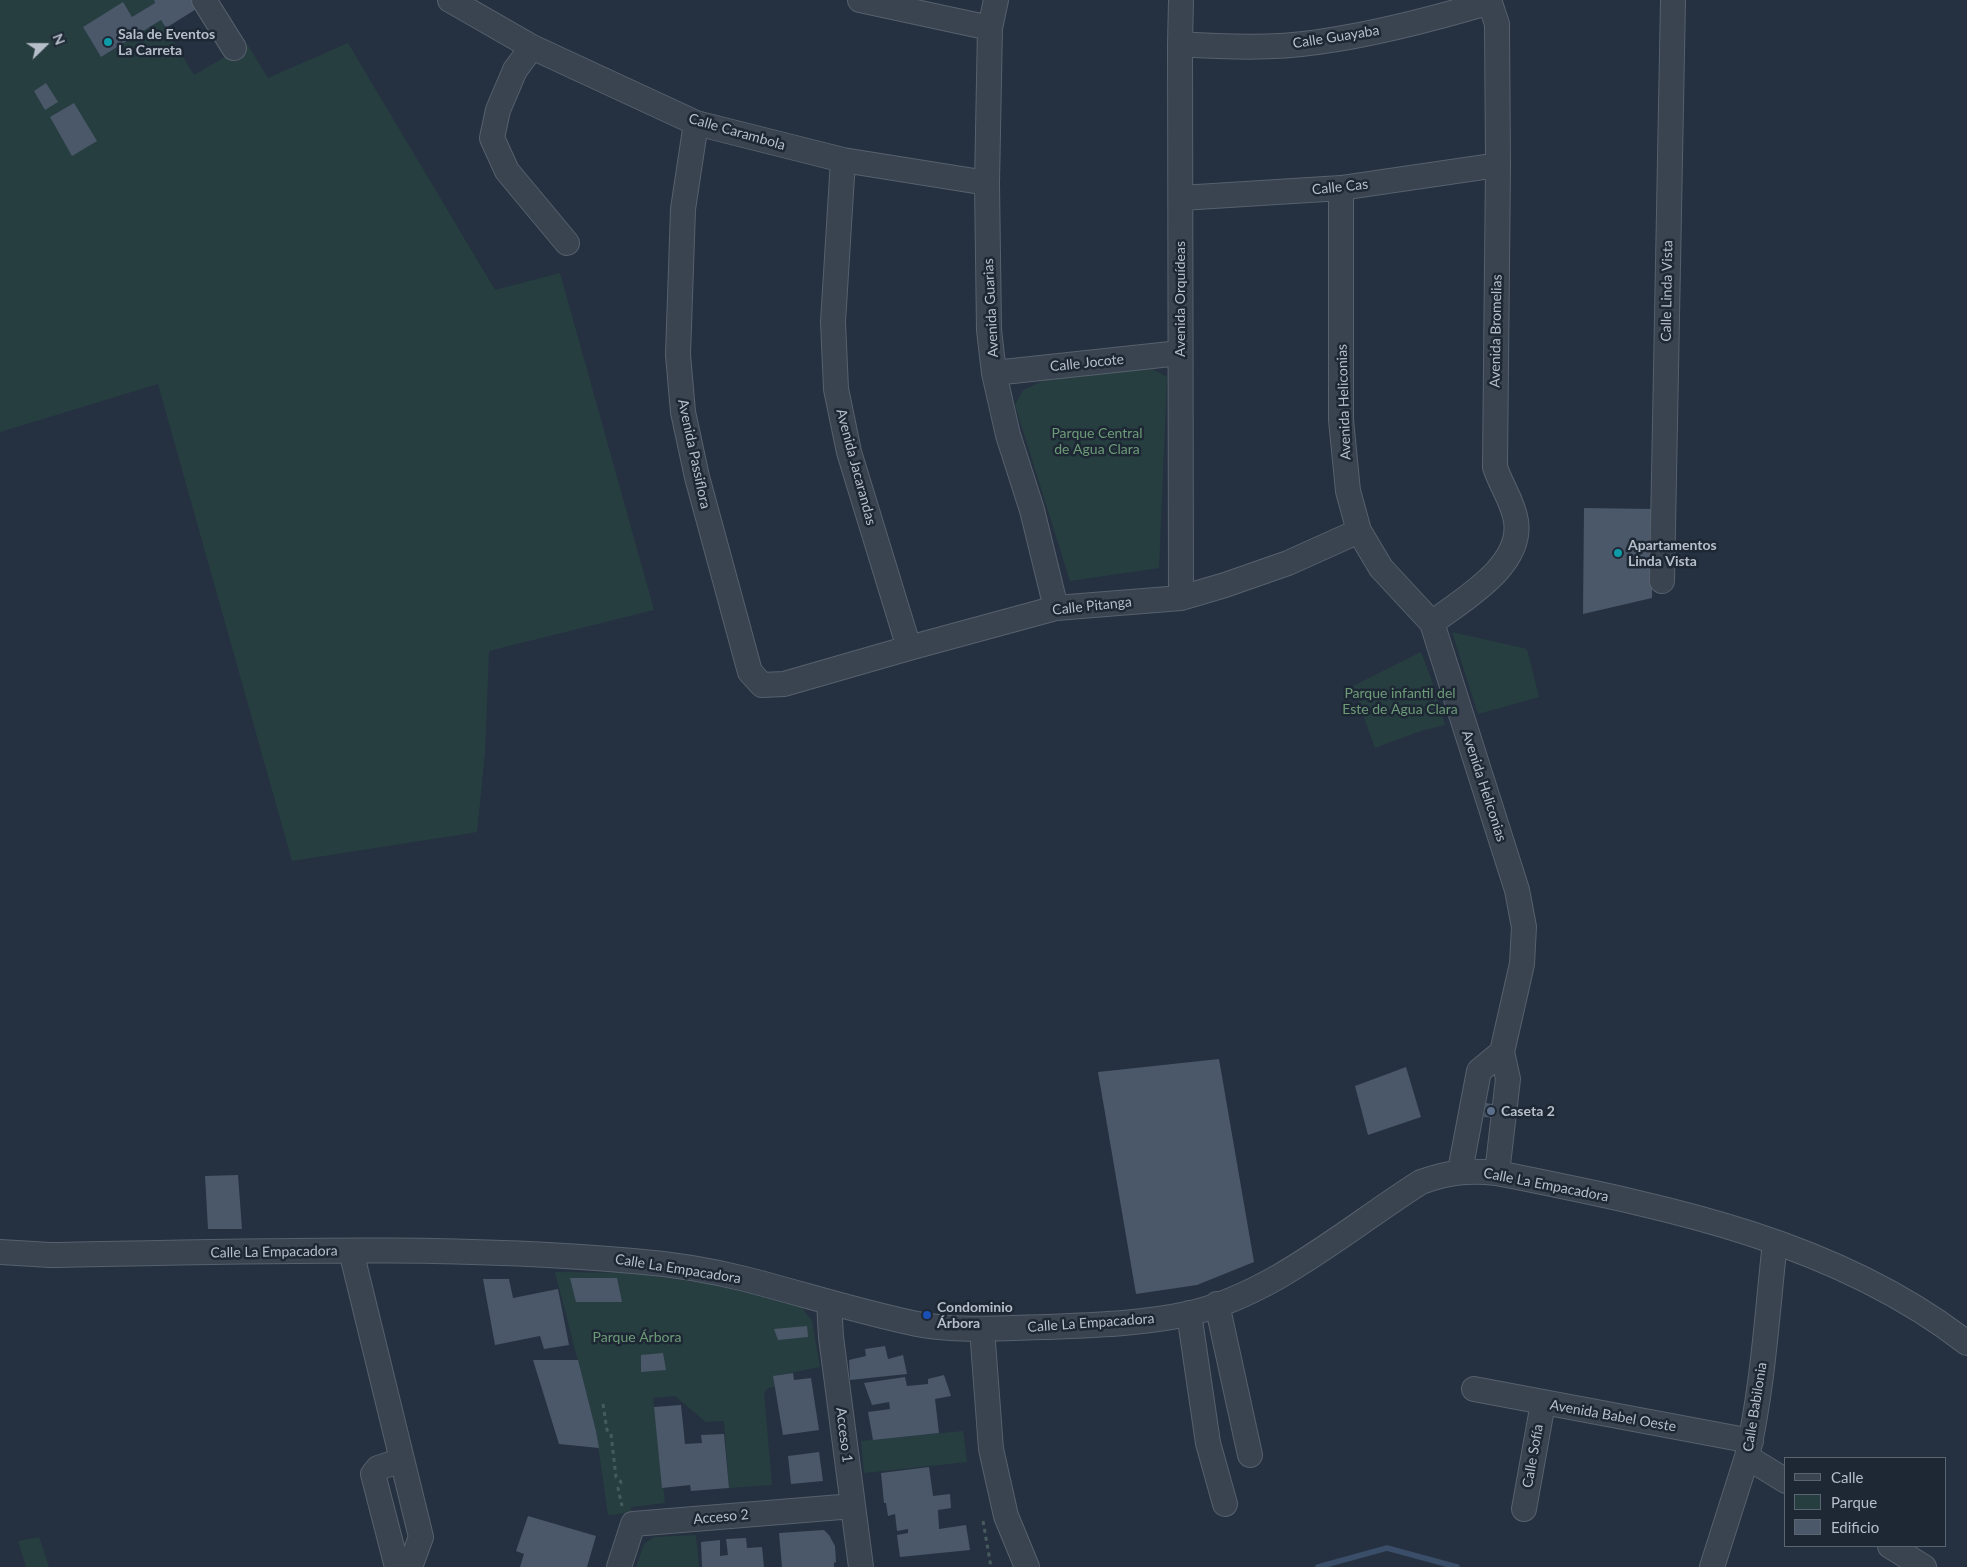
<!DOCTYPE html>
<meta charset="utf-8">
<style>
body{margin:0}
#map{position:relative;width:1967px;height:1567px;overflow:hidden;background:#253140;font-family:Lato,sans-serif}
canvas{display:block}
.legend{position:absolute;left:1784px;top:1457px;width:162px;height:90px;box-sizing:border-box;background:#1e2835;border:1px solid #5b6471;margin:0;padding:6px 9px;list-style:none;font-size:15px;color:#b6beca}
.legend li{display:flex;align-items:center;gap:10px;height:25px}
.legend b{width:25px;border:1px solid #5b6471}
.north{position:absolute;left:20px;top:20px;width:50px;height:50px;-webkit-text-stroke:4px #1e2835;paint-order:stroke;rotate:68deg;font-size:14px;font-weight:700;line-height:20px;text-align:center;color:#b6beca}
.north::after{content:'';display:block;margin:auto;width:18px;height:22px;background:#b6beca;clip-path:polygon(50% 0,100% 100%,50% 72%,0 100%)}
</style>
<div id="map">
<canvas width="1967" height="1567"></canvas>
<ul class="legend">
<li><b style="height:6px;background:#3a4350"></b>Calle</li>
<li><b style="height:14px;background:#273e41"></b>Parque</li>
<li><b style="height:14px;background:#4b5869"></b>Edificio</li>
</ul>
<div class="north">N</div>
</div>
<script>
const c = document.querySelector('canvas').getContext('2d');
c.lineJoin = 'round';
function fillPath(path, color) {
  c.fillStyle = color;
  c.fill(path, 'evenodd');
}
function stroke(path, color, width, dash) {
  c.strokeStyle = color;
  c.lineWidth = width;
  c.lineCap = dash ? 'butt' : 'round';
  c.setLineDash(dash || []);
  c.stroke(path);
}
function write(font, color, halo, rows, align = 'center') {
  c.font = font + ' Lato,sans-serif';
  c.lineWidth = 5;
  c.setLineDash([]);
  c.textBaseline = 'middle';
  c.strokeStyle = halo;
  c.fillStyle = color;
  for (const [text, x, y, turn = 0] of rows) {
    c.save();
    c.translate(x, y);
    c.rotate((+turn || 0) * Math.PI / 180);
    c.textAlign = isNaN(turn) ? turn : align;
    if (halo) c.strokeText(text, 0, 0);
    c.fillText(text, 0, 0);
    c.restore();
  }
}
const green = new Path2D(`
 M 0,0 L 154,0 L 155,3 L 132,17 L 123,3 L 83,27 L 101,57 L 161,20 L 194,75 L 247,44 L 268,78 L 348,43 L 495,290 L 560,273 L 654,610 L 489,651 L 485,752 L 477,832 L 292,861 L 158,384 L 0,432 Z
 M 1149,367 L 1167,377 L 1159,568 L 1070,581 L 1015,405 L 1023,390 L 1045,380 Z
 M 1452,632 L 1527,649 L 1539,697 L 1478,714 Z
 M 1421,652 L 1433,684 L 1445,725 L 1421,731 L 1375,748 L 1353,686 Z
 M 555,1272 L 631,1273 L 710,1284 L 801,1306 L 812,1321 L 820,1367 L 774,1376 L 775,1387 L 768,1388 L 764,1393 L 772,1485 L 729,1488 L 724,1421 L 706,1422 L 675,1396 L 653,1398 L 665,1503 L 631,1507 L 631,1513 L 608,1515 L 596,1431 Z
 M 963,1431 L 967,1462 L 864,1473 L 861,1441 Z
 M 696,1535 L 699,1567 L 636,1567 L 644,1544 L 654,1537 Z
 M 39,1537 L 49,1567 L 26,1567 L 18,1541 Z`);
const stream = new Path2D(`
 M 1318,1567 L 1387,1548 L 1457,1567`);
const building = new Path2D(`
 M 154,0 L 198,0 L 201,6 L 166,28 L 161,20 L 101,57 L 83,27 L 123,2 L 132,17 L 155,3 Z
 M 46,83 L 58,102 L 45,110 L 34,91 Z
 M 74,103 L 97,141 L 72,156 L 50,117 Z
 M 1584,508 L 1653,509 L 1652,598 L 1583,614 Z
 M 1219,1059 L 1254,1262 L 1197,1285 L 1136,1294 L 1098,1072 Z
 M 1406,1067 L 1421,1117 L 1368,1135 L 1355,1086 Z
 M 1486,1103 L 1498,1105 L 1496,1118 L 1484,1117 Z
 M 238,1175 L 242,1229 L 208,1229 L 205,1176 Z
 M 570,1278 L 617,1278 L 622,1302 L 576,1302 Z
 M 483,1279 L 509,1279 L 513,1298 L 558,1289 L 569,1345 L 544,1349 L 540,1336 L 495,1345 Z
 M 807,1326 L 808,1337 L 778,1340 L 774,1329 Z
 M 885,1346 L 888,1359 L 903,1355 L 907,1374 L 850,1380 L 849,1360 L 866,1356 L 865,1349 Z
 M 663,1353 L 666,1370 L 641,1372 L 641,1355 Z
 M 533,1360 L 578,1360 L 596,1431 L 599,1448 L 559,1444 Z
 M 793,1373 L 794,1380 L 811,1378 L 819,1430 L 783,1435 L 773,1376 Z
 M 944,1375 L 951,1396 L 935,1399 L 939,1433 L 873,1440 L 868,1412 L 890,1409 L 889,1402 L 872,1405 L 864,1383 L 905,1377 L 907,1386 L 928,1384 L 928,1379 Z
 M 681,1405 L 685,1444 L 702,1443 L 701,1435 L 724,1434 L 729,1488 L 691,1491 L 690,1485 L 662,1488 L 654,1407 Z
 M 819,1452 L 823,1481 L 791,1484 L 788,1456 Z
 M 929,1467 L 933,1496 L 950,1494 L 951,1508 L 938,1510 L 939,1529 L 966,1525 L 970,1550 L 900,1557 L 897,1535 L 908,1533 L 908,1529 L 897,1531 L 895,1514 L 888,1516 L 886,1503 L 884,1503 L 881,1473 Z
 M 528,1516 L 596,1536 L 587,1567 L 520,1567 L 524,1554 L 516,1551 Z
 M 824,1530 L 829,1535 L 835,1546 L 836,1562 L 834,1563 L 834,1567 L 782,1567 L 779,1533 Z
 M 746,1538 L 747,1548 L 762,1547 L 764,1567 L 702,1567 L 701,1542 L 720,1540 L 720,1556 L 728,1555 L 726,1539 Z`);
const path = new Path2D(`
 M 603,1404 L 607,1430 L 611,1434 L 616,1477 L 621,1482 L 618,1488 L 622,1506
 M 983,1521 L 991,1567`);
const minor = new Path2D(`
 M 204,0 L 234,48
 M 450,0 L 532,47 L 696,123 L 843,160 L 987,183
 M 860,0 L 990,28
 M 996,0 L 990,28 L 987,183 L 989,330 L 994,373 L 1008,435 L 1032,510 L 1056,608
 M 1180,44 C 1225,47 1272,49 1318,42 C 1376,34 1433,19 1490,2
 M 532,47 L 515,70 L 498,110 L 492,138 L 507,171 L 567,243
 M 696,123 L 683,209 L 678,355 L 683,412 L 697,477 L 750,672 L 762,685 L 784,684 L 909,648 L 1056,608 L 1181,598 L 1225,585 L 1288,563 L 1359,531
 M 843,160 L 833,322 L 836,389 L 849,452 L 909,648
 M 1341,188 L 1341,420 L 1348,491 L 1359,531 L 1381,568 L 1432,623 L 1517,890 L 1524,927 L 1522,964 L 1502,1052 L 1508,1079 L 1497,1173
 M 1181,198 L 1341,188 L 1498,165
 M 994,373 L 1180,353
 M 1662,581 L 1673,0
 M 1181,598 L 1180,44 L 1181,0
 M 1432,623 C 1463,599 1523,566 1516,521 C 1513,501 1501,486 1495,467 L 1498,165 L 1497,24 L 1489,0
 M 1460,1171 L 1479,1071 L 1502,1052
 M 351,1251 L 421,1537 L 410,1567
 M 0,1252 L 50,1255 C 244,1252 439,1244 633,1261 C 671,1264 709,1270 745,1279 C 803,1294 859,1312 917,1324 C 960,1332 1003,1328 1045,1327 C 1092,1325 1140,1324 1187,1314 C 1273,1295 1348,1228 1421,1182 C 1449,1172 1468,1170 1497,1173 C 1660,1206 1832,1238 1967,1343
 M 829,1302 L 831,1337 L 861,1567
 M 1217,1304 L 1250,1455
 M 1189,1313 L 1208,1443 L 1225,1504
 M 982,1329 L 991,1449 L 1006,1516 L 1027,1567
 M 1474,1389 L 1751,1441
 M 1747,1457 L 1786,1481
 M 1524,1509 L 1543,1403
 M 1890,1546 L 1924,1567
 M 397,1567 L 373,1474 L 378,1468 L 402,1460
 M 619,1567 L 633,1524 L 853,1506
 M 1712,1567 L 1747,1457 C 1763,1387 1767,1314 1775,1242`);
const markers = [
 [108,42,5,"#0f9aa8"],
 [1618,553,5,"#0f9aa8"],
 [1491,1111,5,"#5c6f8a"],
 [927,1315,5,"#1a4fb4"]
];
const poiNames = [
 ["Sala de Eventos",118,34],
 ["La Carreta",118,50],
 ["Apartamentos",1628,545],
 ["Linda Vista",1628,561],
 ["Caseta 2",1501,1111],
 ["Condominio",937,1307],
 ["Árbora",937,1323]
];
const streetNames = [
 ["Calle Guayaba",1336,37,-9],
 ["Calle Carambola",737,132,16],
 ["Calle Cas",1340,187,-6],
 ["Calle Linda Vista",1667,291,-89],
 ["Avenida Orquídeas",1180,299,-90],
 ["Avenida Guarias",991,308,-93],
 ["Avenida Bromelias",1496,331,-89],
 ["Calle Jocote",1087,363,-6],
 ["Avenida Heliconias",1344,402,-92],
 ["Avenida Passiflora",694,454,78],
 ["Avenida Jacarandas",856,467,75],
 ["Calle Pitanga",1092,606,-6],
 ["Avenida Heliconias",1484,786,72],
 ["Calle La Empacadora",1546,1185,11],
 ["Calle La Empacadora",274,1252,-1],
 ["Calle La Empacadora",678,1269,9],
 ["Calle La Empacadora",1091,1323,-4],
 ["Calle Babilonia",1755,1407,-81],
 ["Avenida Babel Oeste",1613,1416,10],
 ["Acceso 1",844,1435,83],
 ["Calle Sofía",1533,1456,-80],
 ["Acceso 2",721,1517,-5]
];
const parkNames = [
 ["Parque Central",1097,433],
 ["de Agua Clara",1097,449],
 ["Parque infantil del",1400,693],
 ["Este de Agua Clara",1400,709],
 ["Parque Árbora",637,1337]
];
fillPath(green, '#273e41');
stroke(stream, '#3b4e69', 5.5);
fillPath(building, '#4b5869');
stroke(minor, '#57616d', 26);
stroke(path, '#465b5e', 3, [4, 4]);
stroke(minor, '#3a4350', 24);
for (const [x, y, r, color] of markers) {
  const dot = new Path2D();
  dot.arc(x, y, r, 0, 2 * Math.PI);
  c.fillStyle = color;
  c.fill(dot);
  stroke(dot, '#1e2835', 2);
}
write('bold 14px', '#b6beca', '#1e2835', poiNames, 'left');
write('14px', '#b6beca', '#1e2835', streetNames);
write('14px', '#6d9b78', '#1e2835', parkNames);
</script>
